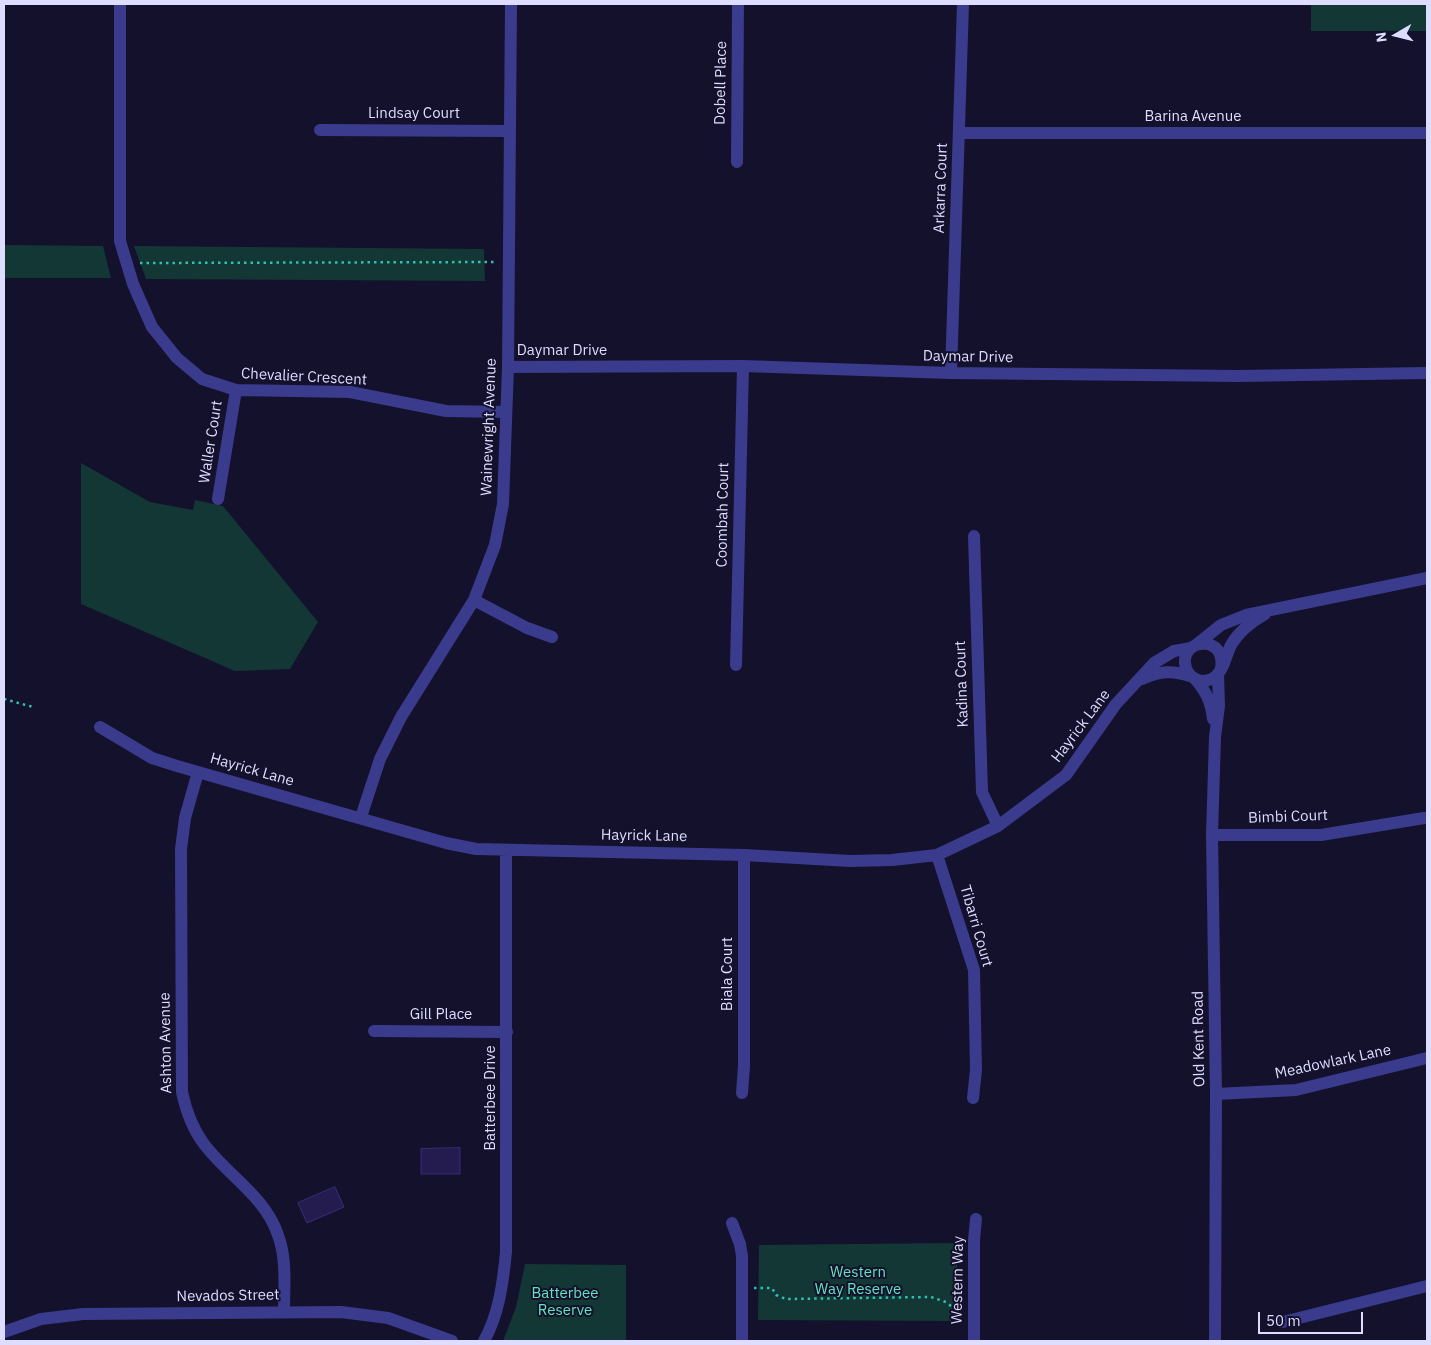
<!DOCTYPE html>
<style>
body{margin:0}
#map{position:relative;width:1431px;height:1345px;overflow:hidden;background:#14112c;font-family:"IBM Plex Sans",sans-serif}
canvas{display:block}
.frame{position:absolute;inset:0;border:5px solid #dedcff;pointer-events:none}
.north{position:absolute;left:1371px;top:10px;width:50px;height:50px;-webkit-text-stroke:4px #14112c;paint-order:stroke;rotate:262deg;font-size:14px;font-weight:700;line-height:20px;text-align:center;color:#dedcff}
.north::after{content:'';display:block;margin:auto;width:18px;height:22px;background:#dedcff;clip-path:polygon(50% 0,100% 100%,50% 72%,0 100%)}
.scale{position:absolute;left:1258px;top:1312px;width:105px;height:22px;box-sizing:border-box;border:2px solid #dedcff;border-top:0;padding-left:6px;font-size:15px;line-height:18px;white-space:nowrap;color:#dedcff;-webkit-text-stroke:4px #14112c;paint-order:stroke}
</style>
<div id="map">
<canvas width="1431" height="1345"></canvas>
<div class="frame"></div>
<div class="north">N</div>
<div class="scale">50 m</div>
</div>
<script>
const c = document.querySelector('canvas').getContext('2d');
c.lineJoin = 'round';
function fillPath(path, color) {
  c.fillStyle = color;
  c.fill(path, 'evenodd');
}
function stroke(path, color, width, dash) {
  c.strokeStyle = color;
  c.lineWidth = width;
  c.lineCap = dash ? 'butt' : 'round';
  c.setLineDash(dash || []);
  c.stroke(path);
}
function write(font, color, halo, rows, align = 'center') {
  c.font = font + ' "IBM Plex Sans",sans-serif';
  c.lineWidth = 4;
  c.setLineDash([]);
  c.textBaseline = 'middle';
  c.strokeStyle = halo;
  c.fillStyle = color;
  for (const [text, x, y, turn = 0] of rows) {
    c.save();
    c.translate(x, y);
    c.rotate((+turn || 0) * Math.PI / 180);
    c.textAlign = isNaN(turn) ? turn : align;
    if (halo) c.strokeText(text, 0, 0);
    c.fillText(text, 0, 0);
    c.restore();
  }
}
const green = new Path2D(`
 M 1311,4 L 1427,4 L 1427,31 L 1311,31 Z
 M 4,245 L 103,246 L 111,278 L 4,278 Z
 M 134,246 L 484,249 L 485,281 L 146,279 Z
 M 81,463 L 150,502 L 193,510 L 195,500 L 223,506 L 318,622 L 290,669 L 235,671 L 81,604 Z
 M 957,1243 L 958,1321 L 758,1320 L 759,1245 Z
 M 525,1264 L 626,1265 L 626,1341 L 503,1341 L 516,1307 Z`);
const building = new Path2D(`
 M 460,1148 L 460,1174 L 421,1174 L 421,1149 Z
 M 335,1187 L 344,1207 L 307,1223 L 298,1203 Z`);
const path = new Path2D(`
 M 140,263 L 497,262
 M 4,699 L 33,707
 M 754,1288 L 772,1288 L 776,1295 L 786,1299 L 931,1297 L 946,1302 L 961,1314`);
const minor = new Path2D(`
 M 120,4 L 120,241 L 133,284 L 152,327 L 177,358 L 202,379 L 236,390 L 350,392 L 446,411 L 505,412
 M 320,130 L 508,131
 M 959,133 L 1427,133
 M 737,162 L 738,4
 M 508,367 L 743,366 L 951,373 L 1238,376 L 1427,373
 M 951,373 L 963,4
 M 218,499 L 236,390
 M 974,536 L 982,792 L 998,826
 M 474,600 L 527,628 L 552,637
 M 1196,645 L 1221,625 L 1246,615 L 1427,578
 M 736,665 L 743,366
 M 1221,668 C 1227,636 1183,637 1185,663 C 1186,678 1203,687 1216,676 C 1224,669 1226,655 1231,645 C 1239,631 1251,622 1265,614
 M 1142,679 C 1160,671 1172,670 1190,676
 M 1195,679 C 1206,691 1211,702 1213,719
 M 100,727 L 152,758 L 177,766 L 446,843 L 476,849 L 744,855 L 850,861 L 892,860 L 937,855 L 998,826 L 1066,775 L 1116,704 L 1154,663 L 1174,651 L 1191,648
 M 198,772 L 185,818 L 181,849 L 182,1092 C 186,1111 192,1128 204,1144 C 228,1176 265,1196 278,1235 C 287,1259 284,1286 284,1311
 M 361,817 L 380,759 L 401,717 L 474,600 L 495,545 L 503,504 L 508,367 L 511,4
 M 1212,835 L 1321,835 L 1424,818
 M 937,855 L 974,970 L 976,1070 L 973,1098
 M 374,1031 L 507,1032
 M 742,1093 L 744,1066 L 744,855
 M 1216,1094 L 1296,1090 L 1427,1058
 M 732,1223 L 740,1244 L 742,1256 L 742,1341
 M 1283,1322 L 1427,1286
 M 4,1332 L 41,1319 L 83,1314 L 341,1312 L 388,1318 L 452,1341
 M 484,1341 C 499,1314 503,1283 506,1252 L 506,851
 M 974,1341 L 974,1240 L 976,1219
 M 1215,1341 L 1216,1094 L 1212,835 L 1215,737 L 1219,706 L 1218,674`);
const streetNames = [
 ["Dobell Place",721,83,-89],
 ["Lindsay Court",414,114],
 ["Barina Avenue",1193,117],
 ["Arkarra Court",941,188,-88],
 ["Daymar Drive",562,351],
 ["Daymar Drive",968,357,1],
 ["Chevalier Crescent",304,377,3],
 ["Wainewright Avenue",489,427,-88],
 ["Waller Court",211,442,-81],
 ["Coombah Court",723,515,-89],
 ["Kadina Court",962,684,-92],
 ["Hayrick Lane",1081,726,-53],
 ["Hayrick Lane",252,770,16],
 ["Bimbi Court",1288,817,-2],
 ["Hayrick Lane",644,836,1],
 ["Tibarri Court",976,926,74],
 ["Biala Court",728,974,-90],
 ["Gill Place",441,1015],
 ["Old Kent Road",1199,1039,-91],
 ["Ashton Avenue",166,1043,-91],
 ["Meadowlark Lane",1333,1062,-12],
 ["Batterbee Drive",491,1098,-90],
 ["Western Way",958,1280,-89],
 ["Nevados Street",228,1296,-1]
];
const parkNames = [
 ["Western",858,1273],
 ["Way Reserve",858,1290],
 ["Batterbee",565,1294],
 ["Reserve",565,1311]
];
fillPath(green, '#133734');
fillPath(building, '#241c4e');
stroke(building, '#392d7b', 1);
stroke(path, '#2dc2b3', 2.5, [2.5, 4]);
stroke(minor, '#3a3b8d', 12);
write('15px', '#dedcff', '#14112c', streetNames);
write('15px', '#63e4be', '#14112c', parkNames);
</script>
